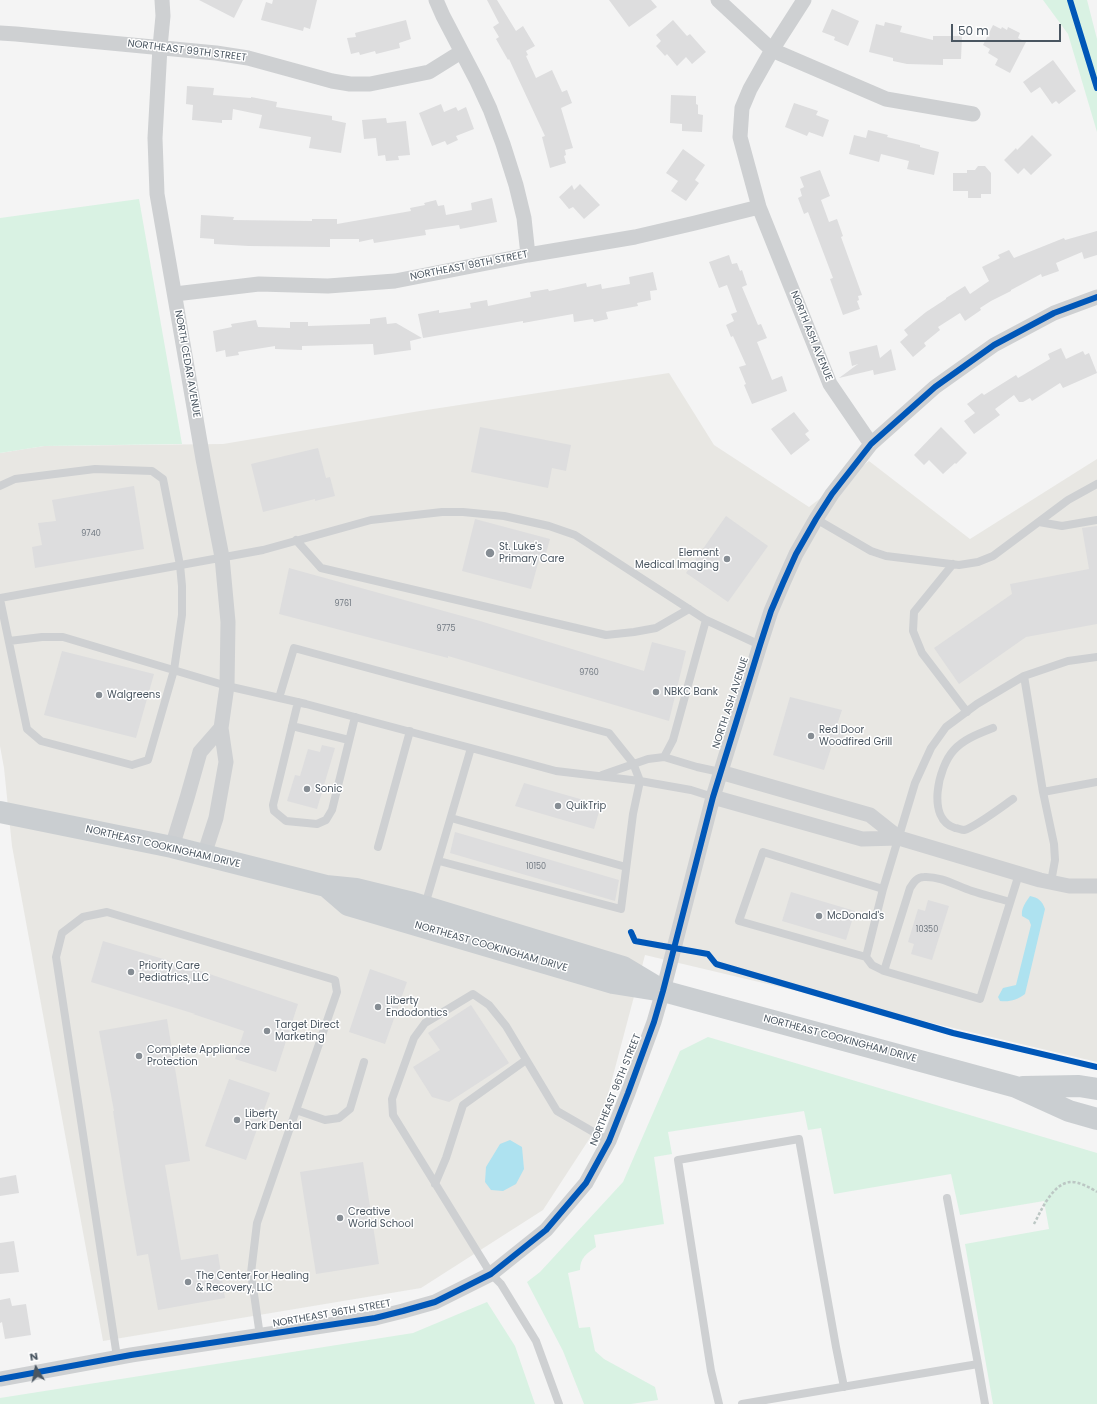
<!DOCTYPE html>
<style>
body{margin:0}
#map{position:relative;width:1097px;height:1404px;overflow:hidden;background:#f4f4f4;font-family:Poppins,sans-serif}
canvas{display:block}
.north{position:absolute;left:16px;top:1348px;width:40px;height:40px;-webkit-text-stroke:3px #fff;paint-order:stroke;rotate:350deg;font-size:11px;font-weight:700;line-height:16px;text-align:center;color:#4a5661}
.north::after{content:'';display:block;margin:auto;width:14px;height:18px;background:#4a5661;clip-path:polygon(50% 0,100% 100%,50% 72%,0 100%)}
.scale{position:absolute;left:951px;top:24px;width:110px;height:18px;box-sizing:border-box;border:2px solid #4a5661;border-top:0;padding-left:5px;font-size:12px;line-height:14px;white-space:nowrap;color:#4a5661;-webkit-text-stroke:3px #fff;paint-order:stroke}
</style>
<div id="map">
<canvas width="1097" height="1404"></canvas>
<div class="north">N</div>
<div class="scale">50 m</div>
</div>
<script>
const c = document.querySelector('canvas').getContext('2d');
c.lineJoin = 'round';
function fillPath(path, color) {
  c.fillStyle = color;
  c.fill(path, 'evenodd');
}
function stroke(path, color, width, dash) {
  c.strokeStyle = color;
  c.lineWidth = width;
  c.lineCap = dash ? 'butt' : 'round';
  c.setLineDash(dash || []);
  c.stroke(path);
}
function write(font, color, halo, rows, align = 'center') {
  c.font = font + ' Poppins,sans-serif';
  c.lineWidth = 3;
  c.setLineDash([]);
  c.textBaseline = 'middle';
  c.strokeStyle = halo;
  c.fillStyle = color;
  for (const [text, x, y, turn = 0] of rows) {
    c.save();
    c.translate(x, y);
    c.rotate((+turn || 0) * Math.PI / 180);
    c.textAlign = isNaN(turn) ? turn : align;
    if (halo) c.strokeText(text, 0, 0);
    c.fillText(text, 0, 0);
    c.restore();
  }
}
const commercial = new Path2D(`
 M 669,373 L 714,445 L 809,507 L 869,461 L 970,539 L 1097,459 L 1097,1062 L 645,955 L 601,1121 L 543,1210 L 421,1288 L 103,1341 L 12,846 L 4,768 L 0,746 L 0,453 L 44,446 L 223,444 L 420,411 Z`);
const green = new Path2D(`
 M 1043,0 L 1087,0 L 1097,39 L 1097,132 L 1068,34 Z
 M 139,199 L 182,444 L 44,446 L 0,453 L 0,218 Z
 M 708,1037 L 1097,1153 L 1097,1404 L 993,1404 L 965,1244 L 1049,1229 L 1044,1201 L 960,1215 L 951,1174 L 834,1194 L 821,1128 L 808,1130 L 804,1111 L 668,1132 L 672,1154 L 654,1157 L 664,1224 L 594,1235 L 596,1247 C 587,1253 580,1258 580,1270 L 568,1273 L 579,1328 L 590,1327 L 595,1351 L 604,1359 L 655,1387 L 658,1400 L 631,1404 L 584,1404 L 563,1351 L 527,1282 L 540,1272 L 623,1182 L 680,1051 Z
 M 487,1302 L 515,1346 L 535,1404 L 0,1404 L 0,1398 L 413,1333 Z`);
const water = new Path2D(`
 M 1030,896 C 1038,898 1042,900 1045,909 L 1025,994 C 1017,1000 1010,1002 1000,1001 L 998,997 L 1003,988 L 1016,985 L 1031,925 L 1029,920 L 1022,916 C 1021,908 1026,902 1030,896 Z
 M 510,1140 L 522,1147 L 524,1169 L 516,1184 L 503,1191 L 491,1190 L 485,1182 L 486,1167 L 500,1144 Z`);
const building = new Path2D(`
 M 199,0 L 243,0 L 234,18 Z
 M 273,0 L 317,0 L 310,29 L 304,27 L 303,31 L 261,20 L 266,2 L 272,4 Z
 M 487,0 L 497,0 L 516,31 L 523,26 L 535,46 L 526,51 L 528,55 L 526,56 L 536,78 L 552,70 L 562,92 L 567,90 L 572,103 L 561,108 L 573,148 L 565,150 L 566,155 L 564,156 L 566,163 L 550,168 L 542,137 L 545,136 L 509,59 L 508,60 L 496,39 L 499,37 L 493,27 L 499,23 Z
 M 609,0 L 651,0 L 657,7 L 629,27 Z
 M 832,9 L 859,21 L 848,46 L 834,40 L 835,37 L 822,32 Z
 M 406,20 L 411,39 L 399,43 L 400,48 L 376,54 L 375,51 L 360,55 L 359,52 L 351,54 L 347,38 L 356,37 L 355,33 Z
 M 673,20 L 687,36 L 690,34 L 706,52 L 692,64 L 686,57 L 677,66 L 667,54 L 665,56 L 656,46 L 661,41 L 656,35 Z
 M 885,22 L 902,26 L 900,32 L 933,40 L 933,36 L 962,36 L 961,59 L 943,59 L 943,65 L 907,64 L 893,61 L 893,58 L 869,52 L 876,24 L 884,26 Z
 M 993,25 L 1001,29 L 1002,27 L 1007,30 L 1008,27 L 1020,33 L 1018,38 L 1026,42 L 1010,73 L 995,65 L 998,59 L 988,53 L 990,49 L 983,45 Z
 M 1053,60 L 1076,91 L 1059,104 L 1056,101 L 1052,104 L 1040,87 L 1031,93 L 1023,82 Z
 M 187,86 L 214,88 L 213,95 L 251,98 L 251,97 L 277,102 L 276,107 L 332,116 L 332,120 L 346,123 L 341,153 L 309,148 L 311,137 L 259,128 L 262,115 L 233,109 L 232,120 L 222,120 L 222,123 L 192,120 L 193,105 L 186,104 Z
 M 671,95 L 696,96 L 696,104 L 698,105 L 698,114 L 703,115 L 702,132 L 682,131 L 682,124 L 670,123 Z
 M 794,103 L 818,111 L 816,115 L 829,120 L 823,137 L 809,132 L 807,136 L 785,127 Z
 M 441,104 L 444,112 L 456,107 L 458,111 L 466,107 L 474,129 L 456,136 L 458,140 L 447,145 L 445,141 L 432,146 L 419,113 Z
 M 386,118 L 387,123 L 406,121 L 410,155 L 398,156 L 399,160 L 386,161 L 385,155 L 378,156 L 376,138 L 364,139 L 362,120 Z
 M 868,130 L 888,135 L 887,137 L 920,145 L 920,147 L 939,152 L 934,175 L 907,169 L 909,161 L 881,154 L 879,162 L 849,154 L 854,135 L 866,138 Z
 M 1032,135 L 1052,155 L 1031,175 L 1024,168 L 1018,174 L 1004,160 L 1016,148 L 1017,150 Z
 M 683,149 L 705,165 L 695,180 L 699,183 L 686,201 L 671,191 L 678,181 L 666,173 Z
 M 978,166 L 985,166 L 991,173 L 991,194 L 981,194 L 981,198 L 968,198 L 968,191 L 953,191 L 953,173 L 967,173 L 967,170 L 975,170 Z
 M 820,170 L 830,196 L 821,200 L 829,222 L 837,219 L 843,236 L 841,237 L 862,295 L 858,296 L 859,300 L 857,301 L 860,309 L 843,315 L 830,279 L 833,278 L 808,212 L 804,214 L 798,198 L 802,196 L 800,189 L 804,187 L 800,177 Z
 M 580,184 L 600,205 L 584,219 L 573,207 L 569,209 L 559,197 L 572,185 L 574,190 Z
 M 492,198 L 497,222 L 460,229 L 459,225 L 425,230 L 426,235 L 374,243 L 373,239 L 359,242 L 359,239 L 330,239 L 330,247 L 249,246 L 214,244 L 214,239 L 200,238 L 201,215 L 234,217 L 233,220 L 312,221 L 312,219 L 337,219 L 337,224 L 411,211 L 410,208 L 425,205 L 424,203 L 436,200 L 438,206 L 444,205 L 446,215 L 472,210 L 471,203 Z
 M 1097,231 L 1097,255 L 1084,259 L 1082,252 L 1056,263 L 1059,271 L 1042,277 L 1041,274 L 1011,290 L 1011,291 L 991,301 L 980,308 L 981,310 L 965,321 L 960,313 L 938,327 L 940,330 L 924,343 L 926,346 L 913,357 L 900,342 L 908,335 L 904,330 L 926,312 L 946,299 L 946,298 L 965,286 L 970,294 L 989,281 L 982,267 L 1000,258 L 998,255 L 1009,250 L 1014,258 L 1064,238 L 1065,240 Z
 M 729,255 L 732,264 L 737,263 L 740,271 L 742,270 L 747,285 L 742,287 L 758,325 L 761,324 L 767,338 L 757,342 L 772,380 L 782,376 L 787,391 L 752,404 L 744,385 L 746,384 L 739,367 L 746,365 L 733,336 L 731,337 L 726,325 L 734,321 L 731,314 L 737,312 L 727,285 L 719,288 L 709,262 Z
 M 653,272 L 657,290 L 650,291 L 651,300 L 637,303 L 638,306 L 606,312 L 608,319 L 594,322 L 593,319 L 574,322 L 573,314 L 523,323 L 523,321 L 423,338 L 418,314 L 439,310 L 439,313 L 471,308 L 470,303 L 487,300 L 488,306 L 531,297 L 530,292 L 548,289 L 549,291 L 586,283 L 587,287 L 601,284 L 602,289 L 630,284 L 629,277 Z
 M 386,317 L 387,324 L 396,323 L 422,338 L 410,341 L 411,350 L 374,355 L 373,344 L 302,346 L 302,350 L 275,349 L 275,346 L 238,352 L 239,355 L 226,357 L 225,350 L 216,352 L 213,331 L 232,327 L 231,324 L 256,320 L 258,327 L 290,328 L 290,322 L 308,322 L 308,326 L 370,324 L 370,319 Z
 M 877,345 L 880,358 L 891,349 L 896,370 L 874,375 L 873,370 L 839,378 L 858,364 L 852,366 L 849,352 Z
 M 1061,348 L 1066,359 L 1083,351 L 1085,355 L 1089,353 L 1097,373 L 1063,388 L 1060,383 L 1032,401 L 1030,398 L 1023,402 L 1019,402 L 1014,395 L 995,409 L 1000,415 L 974,434 L 964,421 L 975,413 L 967,404 L 982,393 L 984,395 L 1016,375 L 1018,378 L 1050,359 L 1048,354 Z
 M 794,412 L 809,431 L 805,434 L 810,440 L 791,455 L 771,429 Z
 M 480,427 L 571,445 L 566,471 L 552,468 L 548,488 L 471,472 Z
 M 941,427 L 967,453 L 956,464 L 955,463 L 943,474 L 929,460 L 924,465 L 914,455 Z
 M 318,448 L 326,478 L 330,477 L 335,496 L 315,501 L 315,499 L 263,512 L 251,464 Z
 M 134,486 L 144,549 L 35,568 L 32,547 L 42,545 L 38,523 L 56,521 L 52,500 Z
 M 726,516 L 768,546 L 728,602 L 686,573 Z
 M 475,519 L 550,539 L 545,557 L 540,556 L 531,589 L 462,571 Z
 M 1097,526 L 1097,624 L 1026,637 L 959,684 L 934,648 L 1012,594 L 1010,584 L 1089,569 L 1082,528 Z
 M 289,568 L 480,621 L 644,671 L 652,642 L 686,651 L 669,721 L 448,656 L 448,658 L 279,614 Z
 M 62,651 L 154,674 L 136,738 L 44,715 Z
 M 790,697 L 842,710 L 837,725 L 846,727 L 840,748 L 832,745 L 824,770 L 773,755 Z
 M 322,745 L 335,748 L 317,809 L 287,801 L 295,775 L 300,776 L 308,749 L 320,752 Z
 M 524,783 L 601,805 L 594,829 L 515,806 Z
 M 455,832 L 619,880 L 615,901 L 450,853 Z
 M 791,892 L 855,911 L 846,940 L 782,921 Z
 M 928,900 L 949,906 L 932,960 L 911,954 L 914,944 L 908,942 L 918,909 L 925,911 Z
 M 103,941 L 180,964 L 298,1004 L 276,1072 L 235,1059 L 244,1031 L 193,1014 L 195,1014 L 91,982 Z
 M 370,969 L 407,982 L 385,1044 L 349,1032 Z
 M 471,1005 L 509,1063 L 449,1102 L 432,1097 L 413,1067 L 440,1050 L 428,1033 Z
 M 167,1019 L 190,1161 L 165,1165 L 181,1260 L 218,1254 L 225,1298 L 158,1310 L 148,1254 L 137,1256 L 124,1182 L 113,1111 L 114,1111 L 99,1031 Z
 M 229,1079 L 270,1093 L 246,1160 L 205,1146 Z
 M 363,1162 L 379,1264 L 316,1274 L 300,1172 Z
 M 16,1175 L 19,1193 L 0,1196 L 0,1178 Z
 M 14,1241 L 19,1272 L 0,1274 L 0,1243 Z
 M 10,1298 L 12,1306 L 26,1304 L 31,1335 L 5,1339 L 2,1322 L 0,1323 L 0,1300 Z`);
const path = new Path2D(`
 M 1034,1224 C 1041,1211 1052,1184 1070,1182 C 1078,1181 1091,1188 1097,1192`);
const lane = new Path2D(`
 M 0,486 L 15,479 L 95,469 L 152,471 L 163,479 L 180,565 L 182,586 L 182,615 L 174,670 L 148,760 L 132,765 L 41,741 L 27,729 L 0,599
 M 816,519 L 871,551 L 886,556 L 959,565 L 978,562 L 993,556 L 1068,500 L 1097,484
 M 1039,522 L 1062,526 L 1097,520
 M 296,540 L 321,568 L 606,635 L 634,632 L 656,628 L 689,609
 M 953,564 L 914,612 L 913,631 L 922,653 L 967,712
 M 0,598 L 263,550 L 371,520 L 442,512 L 463,512 L 504,516 L 549,526 L 575,535 L 706,620
 M 9,641 L 42,637 L 63,637 L 227,686 L 306,704 L 471,748
 M 1024,676 L 1043,792 L 1097,782
 M 279,698 L 294,648 L 609,733 L 633,763 L 640,781 L 633,814 L 621,909 L 439,861
 M 298,702 L 273,805 L 274,811 L 286,821 L 317,824 L 326,820 L 332,810 L 355,717
 M 292,726 L 349,740
 M 993,728 C 978,734 964,739 954,750 C 938,767 926,819 955,828 C 958,828 961,830 964,830 C 974,828 1003,806 1013,799
 M 664,757 L 673,740 L 706,620 L 760,645
 M 602,775 L 648,759 L 664,757 L 697,767 L 720,772
 M 1043,792 L 1054,844 L 1055,860 L 1051,882
 M 451,818 L 626,867
 M 378,847 L 410,731
 M 883,889 L 763,852 L 739,921 L 866,957 L 883,889 L 915,783 L 931,748 L 946,727 L 977,704 L 1024,676 L 1068,661 L 1097,657
 M 425,905 L 471,748 L 556,771 L 640,781 L 691,790 L 713,797
 M 866,957 L 872,965 L 884,971 L 980,999 L 1019,874
 M 884,971 L 910,888 C 914,882 917,877 924,877 C 940,876 957,886 972,891 C 984,895 998,898 1010,902
 M 296,1110 L 325,1120 L 339,1118 L 350,1109 L 364,1062
 M 435,1184 L 446,1158 L 463,1105 L 526,1060
 M 947,1198 L 978,1364
 M 117,1357 L 56,957 L 62,933 L 83,917 L 107,912 L 335,980 L 337,992 L 257,1223 L 251,1273 L 260,1336
 M 559,1404 L 536,1341 L 501,1284 L 491,1274 L 393,1115 L 392,1099 L 414,1038 L 425,1023 L 473,994 L 489,1005 L 506,1026 L 557,1111 L 609,1141
 M 719,1404 L 711,1371 L 678,1160 L 799,1139 L 836,1347 L 844,1387
 M 742,1404 L 978,1364 L 985,1404`);
const street = new Path2D(`
 M 162,0 L 163,16 L 160,47 L 155,138 L 157,194 L 203,459 L 222,557 L 228,622 L 227,686 L 221,728 L 226,762 L 216,818 L 204,855
 M 436,0 L 443,16 L 477,81 L 490,109 L 503,144 L 516,185 L 524,218 L 528,255
 M 718,0 L 772,50 L 886,99 L 973,114
 M 804,0 L 772,50 L 750,89 L 742,108 L 740,137 L 759,207 L 830,384 L 871,444
 M 0,33 L 16,34 L 216,53 L 248,58 L 332,81 L 350,84 L 370,84 L 429,72 L 461,52
 M 175,294 L 259,284 L 328,286 L 395,281 L 528,255 L 635,237 L 695,223 L 759,207
 M 720,772 L 870,815 L 899,838
 M 713,797 L 862,839 L 899,838 L 1040,880 L 1069,886 L 1097,886
 M 172,847 L 187,798 L 200,752 L 221,728
 M 0,1379 L 131,1355 L 375,1318 L 403,1311 L 435,1302 L 491,1274 L 546,1230 L 586,1183 L 609,1141 L 628,1093 L 654,1022 L 663,991 L 713,797 L 760,645 L 771,611 L 783,583 L 796,554 L 816,519 L 832,494 L 871,444 L 935,387 L 994,345 L 1054,313 L 1097,297`);
const primary = new Path2D(`
 M 0,812 L 172,847 L 326,886 L 356,889 L 413,903 L 623,967 L 653,985
 M 326,886 L 348,905 L 613,983 L 663,991 L 1016,1087 L 1069,1111 L 1097,1119
 M 1023,1087 L 1079,1086 L 1097,1089`);
const cycleway = new Path2D(`
 M 1070,0 L 1097,88
 M 631,932 L 635,941 L 708,954 L 716,964 L 953,1033 L 1097,1067
 M 0,1379 L 131,1355 L 375,1318 L 403,1311 L 435,1302 L 491,1274 L 546,1230 L 586,1183 L 609,1141 L 628,1093 L 654,1022 L 663,991 L 713,797 L 760,645 L 771,611 L 783,583 L 796,554 L 816,519 L 832,494 L 871,444 L 935,387 L 994,345 L 1054,313 L 1097,297`);
const markers = [
 [490,553,5,"#868d94"],
 [727,559,4,"#868d94"],
 [656,692,4,"#868d94"],
 [99,695,4,"#868d94"],
 [811,736,4,"#868d94"],
 [307,789,4,"#868d94"],
 [558,806,4,"#868d94"],
 [819,916,4,"#868d94"],
 [131,972,4,"#868d94"],
 [378,1007,4,"#868d94"],
 [267,1031,4,"#868d94"],
 [139,1056,4,"#868d94"],
 [237,1120,4,"#868d94"],
 [340,1218,4,"#868d94"],
 [188,1282,4,"#868d94"]
];
const numberNames = [
 ["9740",91,534],
 ["9761",343,604],
 ["9775",446,629],
 ["9760",589,673],
 ["10150",536,867],
 ["10350",927,930]
];
const streetNames = [
 ["NORTHEAST 99TH STREET",187,51,7],
 ["NORTHEAST 98TH STREET",469,266,-11],
 ["NORTH ASH AVENUE",811,336,68],
 ["NORTH CEDAR AVENUE",187,364,80],
 ["NORTH ASH AVENUE",731,703,-72],
 ["NORTHEAST COOKINGHAM DRIVE",163,847,13],
 ["NORTHEAST COOKINGHAM DRIVE",491,947,16],
 ["NORTHEAST COOKINGHAM DRIVE",840,1039,15],
 ["NORTHEAST 96TH STREET",616,1090,-68],
 ["NORTHEAST 96TH STREET",332,1314,-10]
];
const poiNames = [
 ["St. Luke's",499,547],
 ["Primary Care",499,559],
 ["Element",719,553,"right"],
 ["Medical Imaging",719,565,"right"],
 ["NBKC Bank",664,692],
 ["Walgreens",107,695],
 ["Red Door",819,730],
 ["Woodfired Grill",819,742],
 ["Sonic",315,789],
 ["QuikTrip",566,806],
 ["McDonald's",827,916],
 ["Priority Care",139,966],
 ["Pediatrics, LLC",139,978],
 ["Liberty",386,1001],
 ["Endodontics",386,1013],
 ["Target Direct",275,1025],
 ["Marketing",275,1037],
 ["Complete Appliance",147,1050],
 ["Protection",147,1062],
 ["Liberty",245,1114],
 ["Park Dental",245,1126],
 ["Creative",348,1212],
 ["World School",348,1224],
 ["The Center For Healing",196,1276],
 ["& Recovery, LLC",196,1288]
];
fillPath(commercial, '#e8e7e3');
fillPath(green, '#d9f2e3');
fillPath(water, '#aee2f0');
fillPath(building, '#ddddde');
stroke(path, '#bcc7c4', 2.5, [3, 2]);
stroke(lane, '#ced0d2', 8);
stroke(street, '#ced0d2', 15);
stroke(primary, '#caced1', 22);
stroke(cycleway, '#0057b8', 6);
for (const [x, y, r, color] of markers) {
  const dot = new Path2D();
  dot.arc(x, y, r, 0, 2 * Math.PI);
  c.fillStyle = color;
  c.fill(dot);
  stroke(dot, '#fff', 1.5);
}
write('8px', '#707881', null, numberNames);
write('10px', '#4a5661', '#fff', streetNames);
write('10px', '#4a5661', '#fff', poiNames, 'left');
</script>
